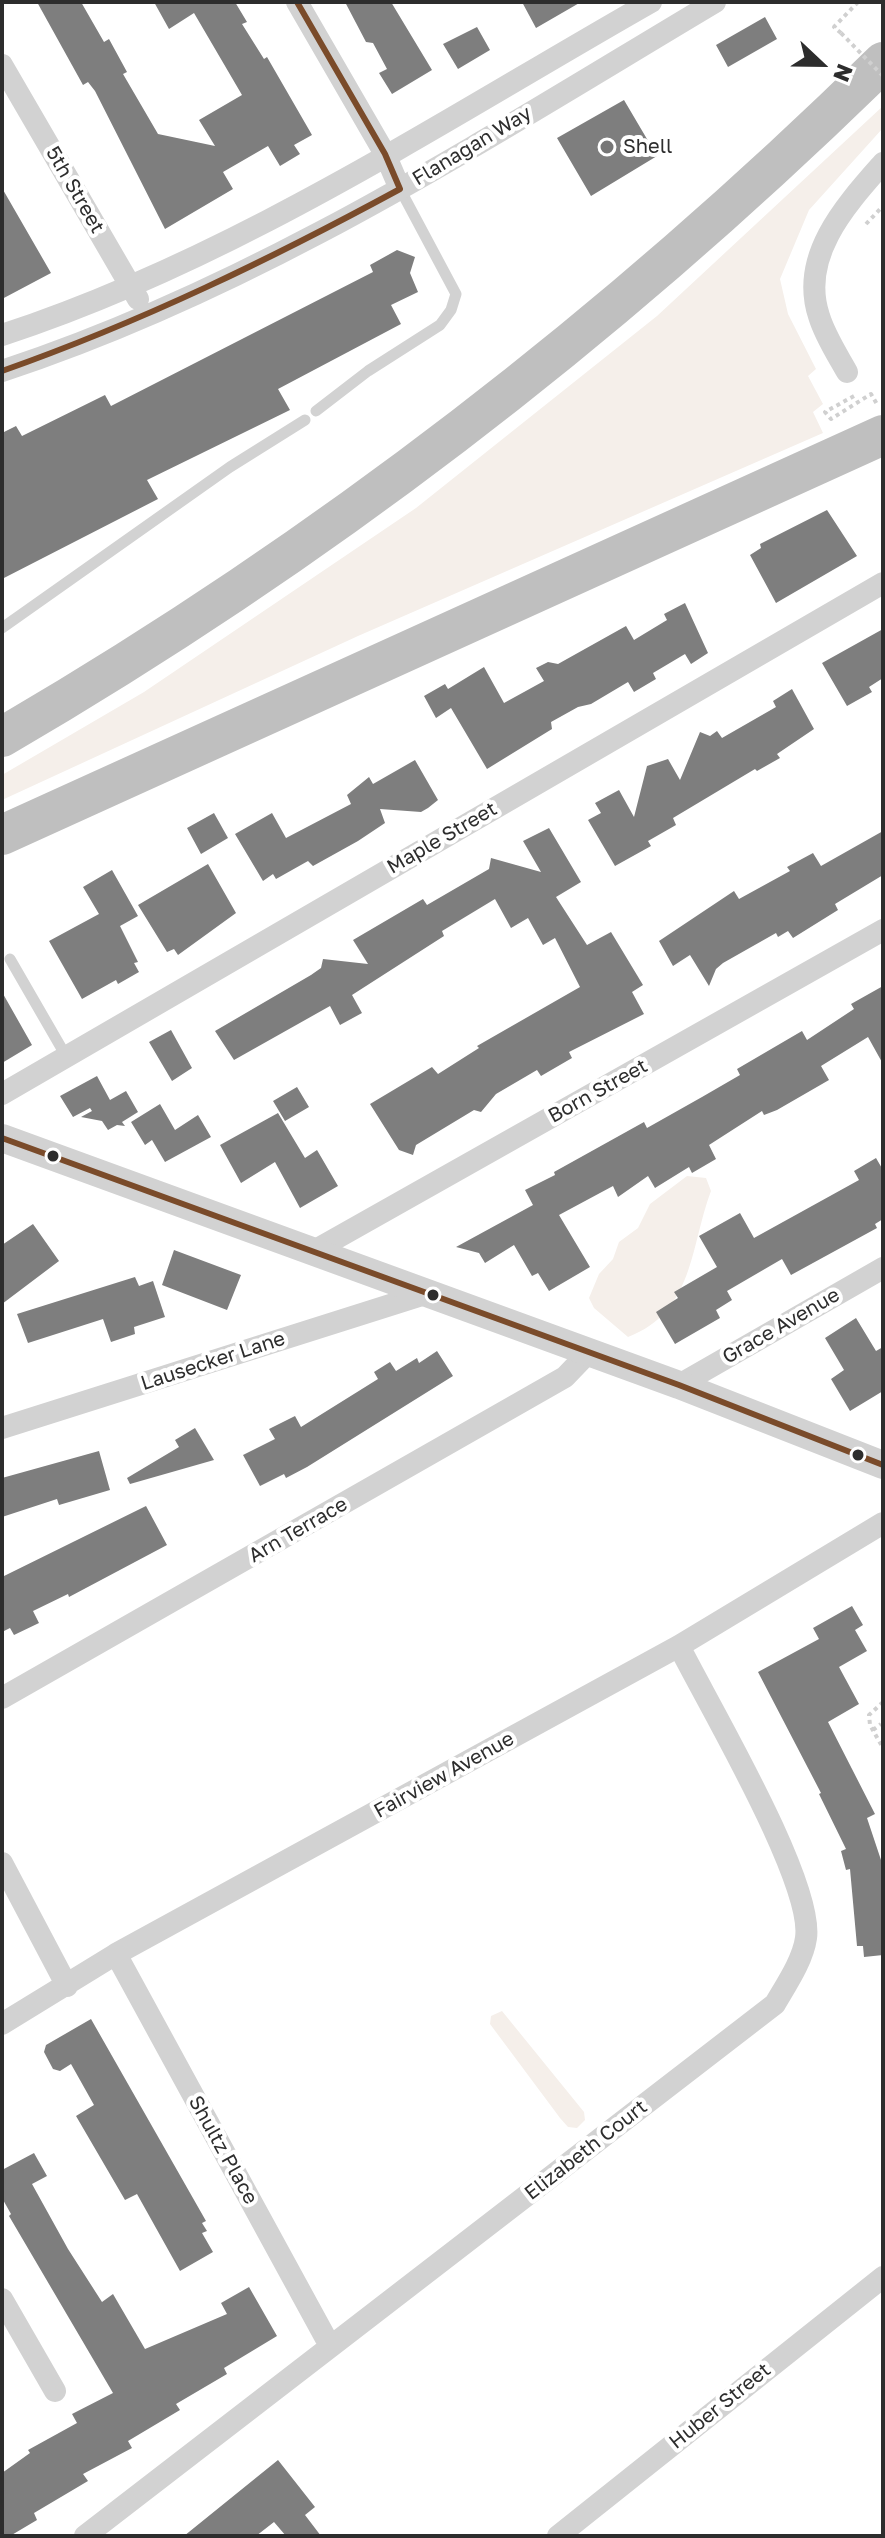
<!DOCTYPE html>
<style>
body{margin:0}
#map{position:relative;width:885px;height:2538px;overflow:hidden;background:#fff;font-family:"Golos Text",sans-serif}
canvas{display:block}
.frame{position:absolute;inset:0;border:4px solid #2d2d2d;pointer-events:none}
.north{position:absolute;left:781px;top:24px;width:80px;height:80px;-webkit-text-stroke:6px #fff;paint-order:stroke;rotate:112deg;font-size:22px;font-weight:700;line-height:32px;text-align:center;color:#2d2d2d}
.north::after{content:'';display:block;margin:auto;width:28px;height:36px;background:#2d2d2d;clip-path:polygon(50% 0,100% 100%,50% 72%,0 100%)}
</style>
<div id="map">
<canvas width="885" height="2538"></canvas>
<div class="frame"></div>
<div class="north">N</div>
</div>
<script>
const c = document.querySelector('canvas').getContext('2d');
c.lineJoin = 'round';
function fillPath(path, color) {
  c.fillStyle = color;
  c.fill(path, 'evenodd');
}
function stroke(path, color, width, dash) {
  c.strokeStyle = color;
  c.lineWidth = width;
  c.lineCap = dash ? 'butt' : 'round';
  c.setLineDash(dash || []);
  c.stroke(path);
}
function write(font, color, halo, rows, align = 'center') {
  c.font = font + ' "Golos Text",sans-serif';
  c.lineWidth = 8;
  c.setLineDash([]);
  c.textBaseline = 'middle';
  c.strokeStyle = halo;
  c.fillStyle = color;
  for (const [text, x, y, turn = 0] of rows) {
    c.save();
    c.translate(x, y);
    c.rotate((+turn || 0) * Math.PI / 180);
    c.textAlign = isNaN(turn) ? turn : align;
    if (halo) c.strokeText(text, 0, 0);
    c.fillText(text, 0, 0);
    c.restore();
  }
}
const green = new Path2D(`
 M 883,106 L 883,128 L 809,210 L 780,279 L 788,314 L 816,369 L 808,376 L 823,404 L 813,412 L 823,433 L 358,636 L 2,800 L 2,775 L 144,692 L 416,508 L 657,316 Z
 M 687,1176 L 706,1178 L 711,1191 C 690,1247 694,1312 628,1337 L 594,1308 L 589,1298 L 599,1274 L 613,1259 L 619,1242 L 638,1228 L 650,1204 Z
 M 502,2011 L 584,2112 L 585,2120 L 577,2128 L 568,2127 L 560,2118 L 490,2024 L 491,2016 Z`);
const building = new Path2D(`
 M 37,2 L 81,2 L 104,42 L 109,39 L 127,72 L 123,74 L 158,134 L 215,146 L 199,120 L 242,95 L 194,13 L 169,29 L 154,2 L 235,2 L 247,22 L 242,24 L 264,59 L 267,57 L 312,135 L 294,145 L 300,154 L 280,166 L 268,146 L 223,172 L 233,189 L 165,229 L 95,91 L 88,82 L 83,85 Z
 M 345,2 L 391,2 L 432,70 L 392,94 L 379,73 L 387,69 L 373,43 L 366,42 Z
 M 522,2 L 581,2 L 536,28 Z
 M 765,17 L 777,39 L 728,67 L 716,45 Z
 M 477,27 L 490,50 L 458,69 L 443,44 Z
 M 624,100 L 657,156 L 591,196 L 557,138 Z
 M 2,188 L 51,273 L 2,299 Z
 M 397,250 L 415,257 L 410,273 L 418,292 L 391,305 L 401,324 L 278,389 L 290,410 L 147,480 L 158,499 L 2,579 L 2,433 L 16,426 L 22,436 L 105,395 L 111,406 L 373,272 L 370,265 Z
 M 827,510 L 857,556 L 776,603 L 750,555 L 761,548 L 760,544 Z
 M 685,603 L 708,653 L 691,664 L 685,654 L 653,673 L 656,679 L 634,692 L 628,682 L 591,704 L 578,707 L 551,722 L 552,729 L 487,769 L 451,708 L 436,718 L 424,696 L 445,684 L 448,689 L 484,667 L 504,703 L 544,681 L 536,668 L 548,662 L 558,664 L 626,626 L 634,640 L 667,620 L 664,614 Z
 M 883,629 L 883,678 L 869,687 L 872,692 L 847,706 L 822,663 Z
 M 792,689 L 814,729 L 777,754 L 780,758 L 757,771 L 755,769 L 673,818 L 676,825 L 648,841 L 651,846 L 615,866 L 588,820 L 601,813 L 595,803 L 619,790 L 634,817 L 647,766 L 668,759 L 680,780 L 700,732 L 710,736 L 717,731 L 722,738 L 776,707 L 773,701 Z
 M 415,760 L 438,800 L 428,808 L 421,812 L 380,809 L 385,823 L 358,841 L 313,866 L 308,861 L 276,879 L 273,874 L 263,881 L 235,834 L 272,813 L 286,838 L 351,804 L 347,795 L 369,777 L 373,784 Z
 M 214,813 L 228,838 L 201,854 L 187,828 Z
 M 549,828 L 581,882 L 556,897 L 587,945 L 611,932 L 643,985 L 632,992 L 644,1014 L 569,1052 L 572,1058 L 541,1076 L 537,1070 L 496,1094 L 481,1112 L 474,1110 L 416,1145 L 413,1155 L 399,1150 L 370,1104 L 432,1067 L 438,1074 L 479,1048 L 477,1046 L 580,987 L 555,938 L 543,945 L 528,918 L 511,928 L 495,899 L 442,931 L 444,936 L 352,995 L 362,1013 L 340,1025 L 330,1006 L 234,1060 L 215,1031 L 311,975 L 321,968 L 323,959 L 368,964 L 353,940 L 423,899 L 427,905 L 489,869 L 491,858 L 541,872 L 523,841 Z
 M 883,831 L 883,875 L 835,904 L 838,910 L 793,938 L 788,931 L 778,937 L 776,933 L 723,963 L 716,969 L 709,986 L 690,955 L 673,966 L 659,941 L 734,891 L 739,899 L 790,871 L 787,867 L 813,853 L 821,866 Z
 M 208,864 L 236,913 L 178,955 L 174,949 L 167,952 L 138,905 Z
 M 112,870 L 138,916 L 120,926 L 138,962 L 134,963 L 139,972 L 118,984 L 116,980 L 82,999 L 49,941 L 99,914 L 83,887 Z
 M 883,986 L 883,1064 L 868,1037 L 821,1066 L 829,1080 L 777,1110 L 764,1115 L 762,1111 L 709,1145 L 716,1159 L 692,1173 L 689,1167 L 655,1188 L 648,1176 L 618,1197 L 613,1186 L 559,1215 L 590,1267 L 549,1291 L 538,1273 L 532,1276 L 514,1245 L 485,1263 L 479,1253 L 456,1247 L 533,1205 L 525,1190 L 555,1175 L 554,1172 L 644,1122 L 647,1128 L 702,1097 L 740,1075 L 737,1069 L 802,1031 L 807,1040 L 854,1009 L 851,1004 Z
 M 2,992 L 32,1045 L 2,1063 Z
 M 171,1030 L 192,1068 L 172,1081 L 149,1042 Z
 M 97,1076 L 110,1100 L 126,1091 L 138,1112 L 122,1122 L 125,1126 L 117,1125 L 108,1130 L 102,1121 L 81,1117 L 92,1111 L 90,1108 L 73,1117 L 60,1096 Z
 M 297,1087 L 309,1107 L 285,1121 L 273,1101 Z
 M 160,1104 L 175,1130 L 198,1115 L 211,1137 L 165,1162 L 152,1140 L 145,1145 L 131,1122 Z
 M 278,1113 L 305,1158 L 317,1150 L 338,1186 L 300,1208 L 275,1162 L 241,1183 L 220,1145 Z
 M 876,1158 L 883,1170 L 883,1219 L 875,1224 L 877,1228 L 791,1275 L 782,1259 L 727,1291 L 732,1300 L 716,1310 L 720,1318 L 675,1344 L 656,1312 L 678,1298 L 674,1292 L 717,1267 L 699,1236 L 740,1213 L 754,1238 L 859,1180 L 854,1171 Z
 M 33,1224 L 59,1261 L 2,1304 L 2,1245 Z
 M 174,1250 L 241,1275 L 227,1310 L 162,1285 Z
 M 135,1277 L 139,1286 L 153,1281 L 165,1317 L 134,1327 L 135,1334 L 111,1342 L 103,1319 L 28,1343 L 17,1314 Z
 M 856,1318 L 876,1351 L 883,1347 L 883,1391 L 850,1411 L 831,1379 L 844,1370 L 825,1338 Z
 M 437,1351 L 453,1376 L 307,1467 L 286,1478 L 284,1474 L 260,1486 L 243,1455 L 275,1439 L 269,1429 L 295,1416 L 301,1427 L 378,1379 L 374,1372 L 390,1362 L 396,1371 L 417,1358 L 419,1363 Z
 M 195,1428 L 214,1460 L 130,1484 L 127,1478 L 179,1447 L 175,1440 Z
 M 99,1451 L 110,1490 L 59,1505 L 57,1499 L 2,1517 L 2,1478 Z
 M 146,1506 L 167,1545 L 69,1597 L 68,1594 L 33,1611 L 39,1623 L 14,1635 L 10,1628 L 2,1632 L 2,1577 Z
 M 852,1606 L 863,1625 L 855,1630 L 867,1651 L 839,1667 L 859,1704 L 828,1722 L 875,1814 L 867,1818 L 883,1866 L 883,1955 L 864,1957 L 863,1946 L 857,1946 L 850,1869 L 846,1870 L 841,1851 L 846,1849 L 819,1794 L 821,1793 L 758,1672 L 819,1639 L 813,1628 Z
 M 91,2019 L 206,2221 L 202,2223 L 207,2231 L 202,2233 L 213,2252 L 180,2271 L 137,2194 L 125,2200 L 76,2116 L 94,2105 L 71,2064 L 60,2071 L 53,2069 L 44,2052 L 46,2045 Z
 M 34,2153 L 47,2176 L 32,2184 L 68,2249 L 102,2302 L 113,2294 L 145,2349 L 227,2314 L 221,2303 L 249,2287 L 277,2336 L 224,2368 L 227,2374 L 176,2404 L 180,2410 L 128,2441 L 132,2448 L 83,2474 L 88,2481 L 34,2513 L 37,2520 L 10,2536 L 2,2536 L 2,2473 L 30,2453 L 28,2450 L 77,2423 L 72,2414 L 113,2393 L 9,2216 L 11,2214 L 2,2198 L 2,2170 Z
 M 278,2460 L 315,2507 L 305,2515 L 321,2536 L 286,2536 L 274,2522 L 256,2536 L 184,2536 Z`);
const path = new Path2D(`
 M 841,33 L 834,27 L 858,2
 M 866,224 L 883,206
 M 854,396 L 825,412 L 831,419 L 871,394 L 878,406
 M 883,1702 L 869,1715 L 870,1725 L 883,1748
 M 873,1730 L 881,1724`);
const service = new Path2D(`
 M 316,411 L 368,371 L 440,325 L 451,310 L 456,294 L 400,189
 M 2,628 L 230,467 L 305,420
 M 10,959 L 66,1056`);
const minor = new Path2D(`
 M 297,2 L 385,154 L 400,189
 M 2,65 L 138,299
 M 2,335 C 234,259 440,122 651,2
 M 2,371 C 258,287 485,139 715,2
 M 847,372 C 837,354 825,336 819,316 C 799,256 846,205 883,163
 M 2,1094 L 883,583
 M 312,1252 L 883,930
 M 679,1385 L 883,1268
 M 2,1428 L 425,1294
 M 2,1698 L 565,1377 L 588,1353
 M 2,1863 L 67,1986
 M 116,1954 L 330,2346
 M 2,2024 L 116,1954 L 679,1646 L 883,1523
 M 2,2299 L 55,2391
 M 85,2536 L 775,2004 C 786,1985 803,1960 806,1938 C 814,1882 708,1704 679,1646
 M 558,2536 L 883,2277`);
const tertiary = new Path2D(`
 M 2,1138 L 679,1385 L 883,1465`);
const motorway = new Path2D(`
 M 2,737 C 323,550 618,322 883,62
 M 2,835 L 883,435`);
const pathBridge = new Path2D(`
 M 841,33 L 883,76`);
const bus1 = new Path2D(`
 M 2,371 C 141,322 271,259 400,189 L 385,154 L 297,2
 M 2,1138 L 679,1385 L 883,1465`);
const markers = [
 [607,147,8,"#767676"],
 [53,1156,7,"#2d2d2d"],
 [433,1295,7,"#2d2d2d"],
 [858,1455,7,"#2d2d2d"]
];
const streetNames = [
 ["Flanagan Way",472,146,-31],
 ["5th Street",75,190,60],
 ["Maple Street",442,838,-30],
 ["Born Street",598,1091,-29],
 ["Grace Avenue",781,1326,-30],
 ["Lausecker Lane",213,1361,-18],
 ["Arn Terrace",298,1530,-30],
 ["Fairview Avenue",444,1775,-29],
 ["Shultz Place",223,2150,61],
 ["Elizabeth Court",586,2150,-38],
 ["Huber Street",720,2406,-39]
];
const poiNames = [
 ["Shell",623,147]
];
fillPath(green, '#f5efea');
fillPath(building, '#7e7e7e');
stroke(path, '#d0d0d0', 4, [4, 4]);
stroke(service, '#d2d2d2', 11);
stroke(minor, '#d2d2d2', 22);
stroke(tertiary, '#d2d2d2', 28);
stroke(motorway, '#bfbfbf', 40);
stroke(pathBridge, '#d0d0d0', 4, [4, 4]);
stroke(bus1, '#7a4b2a', 6);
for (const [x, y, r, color] of markers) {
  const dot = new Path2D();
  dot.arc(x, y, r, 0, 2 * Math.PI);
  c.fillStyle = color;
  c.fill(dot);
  stroke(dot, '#fff', 3);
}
write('20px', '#2d2d2d', '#fff', streetNames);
write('20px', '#2d2d2d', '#fff', poiNames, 'left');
</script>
